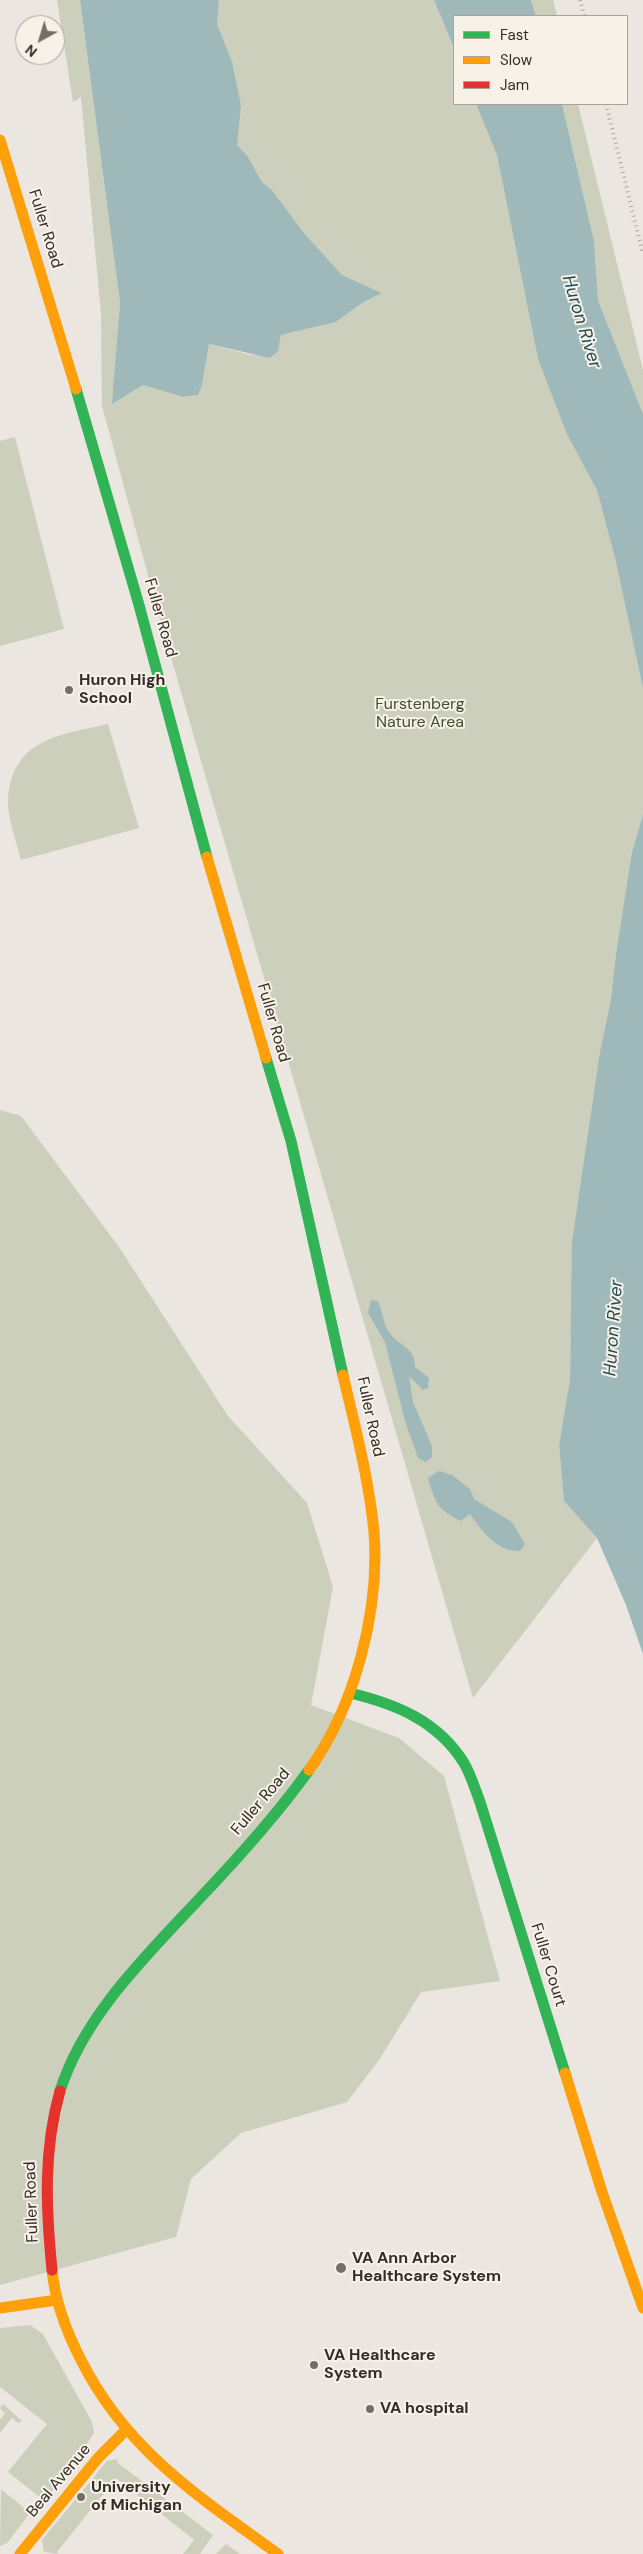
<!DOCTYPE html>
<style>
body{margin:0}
#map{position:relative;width:643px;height:2554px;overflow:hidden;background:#ebe6e0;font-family:"DM Sans",sans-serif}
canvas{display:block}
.legend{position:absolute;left:453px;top:15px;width:175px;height:90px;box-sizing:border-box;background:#f7f1e8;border:1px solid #a9a29b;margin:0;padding:6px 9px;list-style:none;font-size:15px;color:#342c28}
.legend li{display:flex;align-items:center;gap:10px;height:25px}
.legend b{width:25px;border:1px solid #a9a29b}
.north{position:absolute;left:15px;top:15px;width:50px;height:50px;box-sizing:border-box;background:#f7f1e8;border:1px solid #a9a29b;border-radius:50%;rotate:219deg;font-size:14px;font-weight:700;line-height:20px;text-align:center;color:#342c28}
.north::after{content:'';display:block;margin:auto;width:18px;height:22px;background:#746d68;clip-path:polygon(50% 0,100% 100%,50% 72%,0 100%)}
</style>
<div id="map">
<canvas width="643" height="2554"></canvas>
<ul class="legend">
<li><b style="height:6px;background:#30b455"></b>Fast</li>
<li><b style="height:6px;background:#ff9f0a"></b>Slow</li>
<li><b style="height:6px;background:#e5322d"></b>Jam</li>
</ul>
<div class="north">N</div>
</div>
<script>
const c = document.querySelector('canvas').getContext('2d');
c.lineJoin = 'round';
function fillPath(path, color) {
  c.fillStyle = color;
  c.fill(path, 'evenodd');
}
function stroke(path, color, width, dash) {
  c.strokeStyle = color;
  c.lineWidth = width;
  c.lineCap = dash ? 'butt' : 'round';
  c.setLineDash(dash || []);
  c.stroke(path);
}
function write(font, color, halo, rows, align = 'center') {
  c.font = font + ' "DM Sans",sans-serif';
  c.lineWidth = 4;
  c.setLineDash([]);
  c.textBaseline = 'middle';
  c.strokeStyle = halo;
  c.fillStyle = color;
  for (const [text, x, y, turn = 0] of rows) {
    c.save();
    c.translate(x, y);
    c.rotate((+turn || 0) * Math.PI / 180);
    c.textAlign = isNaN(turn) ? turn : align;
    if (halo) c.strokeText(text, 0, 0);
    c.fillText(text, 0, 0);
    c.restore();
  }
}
const green = new Path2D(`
 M 57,0 L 80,0 L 120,303 L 113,403 L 143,385 L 183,397 L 198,395 L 202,385 L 209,344 L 251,355 L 278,351 L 281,335 L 336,322 L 362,303 L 382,293 L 342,275 L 304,233 L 272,190 L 262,182 L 253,166 L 236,145 L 241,106 L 217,24 L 219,0 L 434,0 L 454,48 L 454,104 L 476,104 L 497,155 L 538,359 L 597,490 L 616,562 L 643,686 L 643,814 L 632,852 L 571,1315 L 570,1379 L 559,1445 L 564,1501 L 597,1538 L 473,1698 L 163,630 L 102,406 L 101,314 L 81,97 L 73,102 Z
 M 531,0 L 553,0 L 557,16 L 536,16 Z
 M 562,104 L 578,104 L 643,370 L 643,414 L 598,300 L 594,241 Z
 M 15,437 L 64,629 L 0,646 L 0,441 Z
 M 108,724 L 139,828 L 21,860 C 17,843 7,816 8,800 C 12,739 59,735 108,724 Z
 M 0,1110 L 21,1116 L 119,1247 L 228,1416 L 307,1503 L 333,1587 L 311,1705 L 399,1738 L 444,1776 L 500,1981 L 421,1992 L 379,2060 L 347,2102 L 241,2133 L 191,2179 L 176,2237 L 0,2285 Z
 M 30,2325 L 43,2334 L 92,2422 L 94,2433 L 62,2483 L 42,2499 L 8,2472 L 47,2424 L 0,2387 L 0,2328 Z
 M 3,2404 L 22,2421 L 18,2423 L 12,2418 L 0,2433 L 0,2420 L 5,2413 L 0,2408 Z
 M 117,2459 L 118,2463 L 213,2535 L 200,2554 L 183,2554 L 194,2540 L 116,2478 L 57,2552 L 58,2554 L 44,2552 L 42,2540 L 107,2461 Z
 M 1,2489 L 30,2513 L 7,2543 L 0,2546 Z
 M 226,2544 L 240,2554 L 216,2554 Z`);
const water = new Path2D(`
 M 80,0 L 219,0 L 217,24 L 232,62 L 241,106 L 237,145 L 248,157 L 262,182 L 272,190 L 304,233 L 342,275 L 382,293 L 362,303 L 336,322 L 281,335 L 278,351 L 270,358 L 209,344 L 202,385 L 198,395 L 183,397 L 143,385 L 112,404 L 120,303 Z
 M 434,0 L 531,0 L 536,16 L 454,16 L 454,48 Z
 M 476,104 L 562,104 L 594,241 L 598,300 L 643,414 L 643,688 L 616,562 L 597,490 L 567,434 L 538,359 L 497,155 Z
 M 643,814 L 643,1654 L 626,1605 L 597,1538 L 564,1501 L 559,1445 L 570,1379 L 572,1242 L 600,1052 L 611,1000 L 616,955 L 632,852 Z
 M 371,1300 L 378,1301 C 383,1312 383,1328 393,1337 C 404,1348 415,1349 415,1367 L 429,1378 L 428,1388 L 423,1390 L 409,1376 L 413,1402 L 432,1446 L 432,1457 L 426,1462 L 418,1458 L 405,1421 L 385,1342 L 368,1313 Z
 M 439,1471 L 452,1475 L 470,1489 L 474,1499 L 512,1522 L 525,1544 L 520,1551 C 497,1552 482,1531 470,1514 L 461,1521 C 437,1510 435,1502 428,1478 Z`);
const fast = new Path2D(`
 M 76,389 L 139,605 L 207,857
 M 266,1058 L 291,1141 L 343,1375
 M 350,1693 C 396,1704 438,1721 464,1763 C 471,1775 475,1789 480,1802 L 565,2073
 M 60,2091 C 84,2015 147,1955 200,1898 C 239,1857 276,1816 309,1770`);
const slow = new Path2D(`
 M 0,140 L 76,389
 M 207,857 L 266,1058
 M 309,1770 C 355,1706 380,1611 374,1532 C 369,1479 355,1427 343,1375
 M 565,2073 L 602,2192 L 643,2308
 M 52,2270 C 55,2302 66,2331 81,2360 C 126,2450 199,2497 278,2554
 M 0,2308 L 57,2300
 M 20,2554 L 98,2458 L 126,2430`);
const jam = new Path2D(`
 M 52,2270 C 46,2209 43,2151 60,2091`);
const rail = new Path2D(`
 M 580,0 L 584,16
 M 606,104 L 643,254`);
const markers = [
 [69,690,5,"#746d68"],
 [341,2268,6,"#746d68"],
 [314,2365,5,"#746d68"],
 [370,2409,5,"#746d68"],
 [81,2497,5,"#746d68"]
];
const streetNames = [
 ["Fuller Road",45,229,73],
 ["Fuller Road",160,618,74],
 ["Fuller Road",273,1023,74],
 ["Fuller Road",370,1417,78],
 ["Fuller Road",261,1802,-50],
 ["Fuller Court",548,1965,73],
 ["Fuller Road",32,2202,-92],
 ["Beal Avenue",59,2481,-50]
];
const poiNames = [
 ["Huron High",79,681],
 ["School",79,699],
 ["VA Ann Arbor",352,2259],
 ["Healthcare System",352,2277],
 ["VA Healthcare",324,2356],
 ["System",324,2374],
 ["VA hospital",380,2409],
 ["University",91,2488],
 ["of Michigan",91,2506]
];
const parkNames = [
 ["Furstenberg",420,705],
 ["Nature Area",420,723]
];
const waterNames = [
 ["Huron River",581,322,73],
 ["Huron River",614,1328,-86]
];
fillPath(green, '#cbcfbc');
fillPath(water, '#9fb8ba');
stroke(fast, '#30b455', 11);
stroke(slow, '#ff9f0a', 11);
stroke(jam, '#e5322d', 11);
stroke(rail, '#aba7a3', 4, [1, 4]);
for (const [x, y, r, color] of markers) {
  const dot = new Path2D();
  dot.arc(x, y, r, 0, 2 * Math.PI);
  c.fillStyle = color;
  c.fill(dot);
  stroke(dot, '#f7f1e8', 2);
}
write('16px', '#342c28', '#f7f1e8', streetNames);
write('bold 16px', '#342c28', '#f7f1e8', poiNames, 'left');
write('16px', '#424f2f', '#f7f1e8', parkNames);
write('italic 18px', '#234b50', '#f7f1e8', waterNames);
</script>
